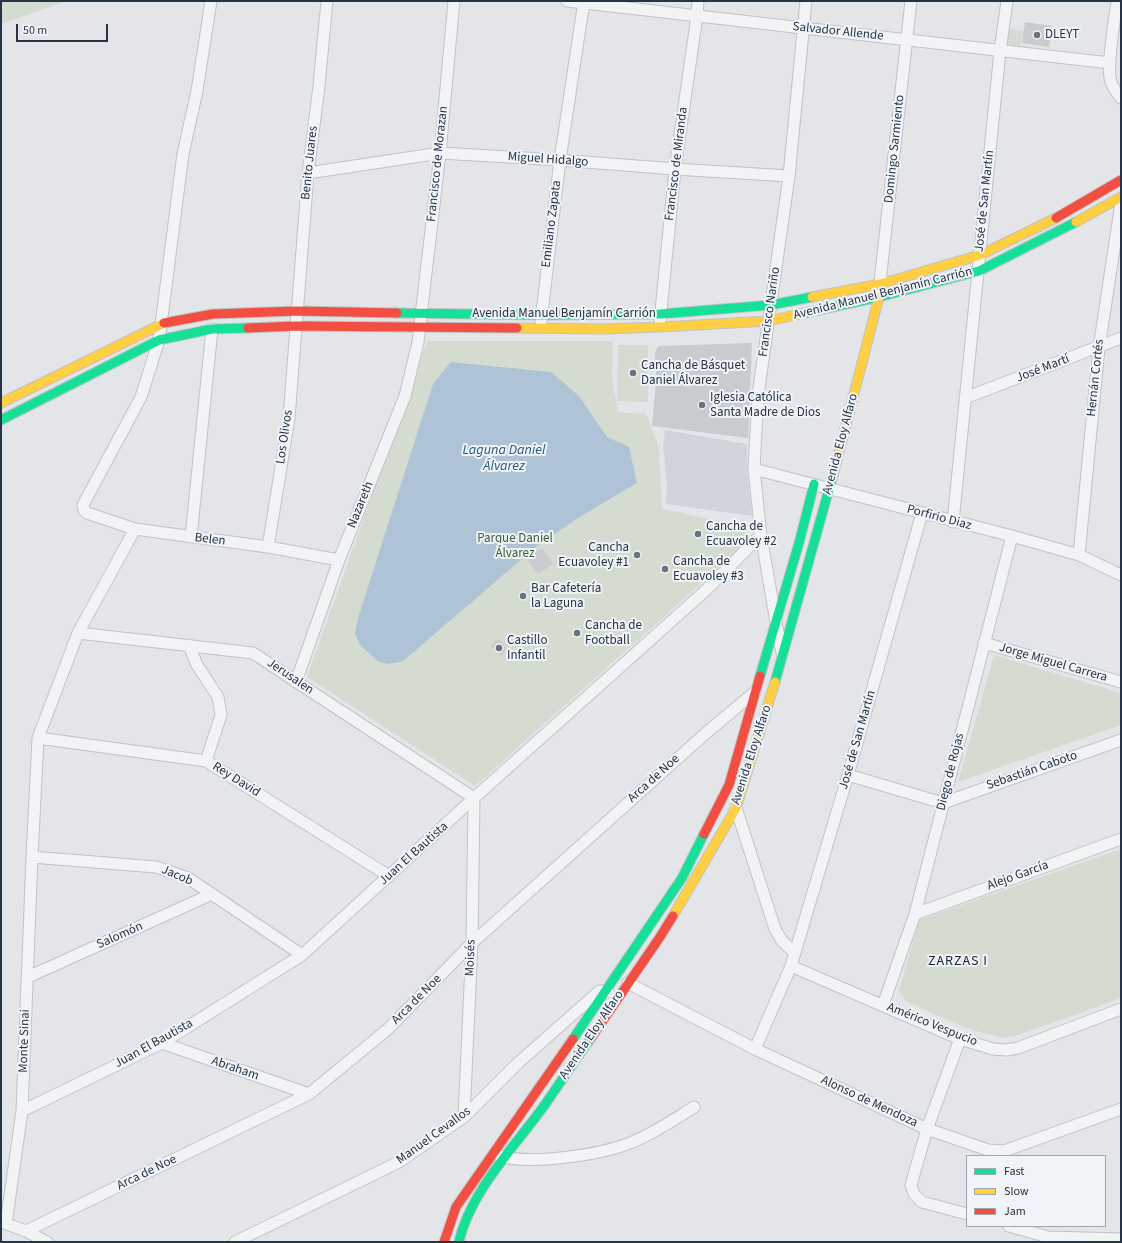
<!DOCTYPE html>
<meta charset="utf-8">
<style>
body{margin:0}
#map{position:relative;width:1122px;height:1243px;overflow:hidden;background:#e3e5e8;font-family:"Source Sans 3",sans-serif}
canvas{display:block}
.frame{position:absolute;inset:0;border:2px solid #273444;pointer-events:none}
.legend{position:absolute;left:966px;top:1155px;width:140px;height:72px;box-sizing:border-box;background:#f0f4f8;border:1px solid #a0a7b0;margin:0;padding:5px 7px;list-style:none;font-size:12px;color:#273444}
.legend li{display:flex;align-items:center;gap:8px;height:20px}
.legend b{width:20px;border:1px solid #a0a7b0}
.scale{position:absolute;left:16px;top:24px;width:92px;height:18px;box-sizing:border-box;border:2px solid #273444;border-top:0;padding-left:5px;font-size:12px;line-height:14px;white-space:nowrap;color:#273444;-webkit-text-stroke:3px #f0f4f8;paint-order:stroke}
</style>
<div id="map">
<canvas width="1122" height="1243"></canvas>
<div class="frame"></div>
<ul class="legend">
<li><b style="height:5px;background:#16e098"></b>Fast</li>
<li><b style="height:5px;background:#ffcf43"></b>Slow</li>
<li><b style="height:5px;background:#f24e42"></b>Jam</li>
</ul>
<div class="scale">50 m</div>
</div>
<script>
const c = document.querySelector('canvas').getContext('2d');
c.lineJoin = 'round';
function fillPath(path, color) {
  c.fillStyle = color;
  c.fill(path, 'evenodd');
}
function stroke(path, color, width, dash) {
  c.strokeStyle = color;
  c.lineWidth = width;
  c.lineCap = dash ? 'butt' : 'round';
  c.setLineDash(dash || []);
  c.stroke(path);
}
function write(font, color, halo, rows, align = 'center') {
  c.font = font + ' "Source Sans 3",sans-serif';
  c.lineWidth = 4;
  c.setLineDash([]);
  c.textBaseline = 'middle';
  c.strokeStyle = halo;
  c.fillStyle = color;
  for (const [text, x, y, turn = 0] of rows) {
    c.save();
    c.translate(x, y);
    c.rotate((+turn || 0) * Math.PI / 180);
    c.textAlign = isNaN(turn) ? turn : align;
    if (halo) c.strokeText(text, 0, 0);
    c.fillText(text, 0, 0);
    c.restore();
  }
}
const built = new Path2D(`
 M 665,430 L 747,444 L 747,470 L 752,516 L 666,504 L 667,485 L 663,446 Z`);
const green = new Path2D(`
 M 1,1 L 66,1 L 1,24 Z
 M 1006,28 L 1023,31 L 1020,49 L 1002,46 Z
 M 427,341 L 613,341 L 612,379 L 618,412 L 646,414 L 659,447 L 662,509 L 715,520 L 748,525 L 744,545 L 475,786 L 307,677 Z
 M 618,345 L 648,345 L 648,402 L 617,401 Z
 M 994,655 L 1121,693 L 1121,725 L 958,782 Z
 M 1121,849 L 1121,998 L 1016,1036 L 1002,1038 L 966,1028 L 905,1001 L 899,990 L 919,920 Z`);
const water = new Path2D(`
 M 451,362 L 551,372 L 579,396 L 607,437 L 629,447 L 637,483 L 578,518 L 536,547 L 403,661 L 388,664 L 379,662 L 360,645 L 355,633 L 358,618 L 433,384 Z`);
const building = new Path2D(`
 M 1025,22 L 1052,26 L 1049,47 L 1022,43 Z
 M 752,343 L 748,438 L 652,426 L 656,383 L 655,353 L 658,346 Z
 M 542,548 L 553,564 L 538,574 L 526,558 Z
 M 498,639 L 508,649 L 501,656 L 491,646 Z`);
const street = new Path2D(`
 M 211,1 L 197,91 L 183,154 L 159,340 L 141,397 L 83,505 L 84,510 L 87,513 L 135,529 L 268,547 L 339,560
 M 567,1 L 1110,63
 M 1117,1 C 1115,18 1106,68 1111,82 C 1113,88 1117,93 1121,98
 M 308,173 L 440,153 L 560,160 L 675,169 L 789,176
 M 879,291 L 911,1
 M 541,321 L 560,160 L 584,1
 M 660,321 L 675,169 L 697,16 L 698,1
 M 965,398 L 1121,338
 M 754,469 L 1012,536 L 1079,555 L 1121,575
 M 953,522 L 1000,51 L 1007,1
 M 191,537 L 212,329
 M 268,547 L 289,418 L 308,173 L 319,86 L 327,1
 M 1079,555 L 1099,348 L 1121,203
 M 78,633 L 253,653 L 315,694 L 474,798
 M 984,643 L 1121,682
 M 189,645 L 197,665 L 218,697 L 221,715 L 206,761
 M 782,653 L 776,622 L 761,535 L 754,469 L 758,395 L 789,176 L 806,1
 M 296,682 L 339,560 L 405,396 L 418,342 L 440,153 L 454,1
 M 38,738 L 206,761 L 389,876
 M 848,775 L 943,803 L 1121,740
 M 736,808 L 775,929 L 782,941 L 795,953
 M 32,857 L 156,867 L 188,878 L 302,955
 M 915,914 L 1121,839
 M 791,966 L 960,1039 L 993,1049 L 1006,1050 L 1018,1048 L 1121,1009
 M 28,977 L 212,894
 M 628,983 L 755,1049 L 927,1129 L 988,1150 L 1004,1151 L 1121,1109
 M 883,1005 L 915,914 L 1012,536
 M 960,1039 L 927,1129 L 911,1185 L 914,1194 L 922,1202 L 967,1214
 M 162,1043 L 309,1094
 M 755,1049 L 791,966 L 848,775 L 922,513
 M 22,1111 L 162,1043 L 302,955 L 474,798 L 705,591 L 761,535
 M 464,1117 L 472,943 L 474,798
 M 500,1156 C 530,1165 600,1155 630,1143 C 653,1134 673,1120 694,1107
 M 1,1222 L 26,1231 L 47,1242
 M 6,1224 L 22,1111 L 32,857 L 38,738 L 78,633 L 135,529
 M 1009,1226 L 1048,1237 L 1121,1239
 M 26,1231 L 309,1094 L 388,1029 L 472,943 L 706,733 L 755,692
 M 235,1242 L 399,1162 L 464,1117 L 518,1063 L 596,994 L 600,991 L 608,992`);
const fast = new Path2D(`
 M 397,313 L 541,315 L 660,314 L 771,305 L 812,297
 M 800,314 L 879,297 L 979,271 L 1076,222
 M 1,420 L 159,340 L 212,329 L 248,328
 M 760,676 L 799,543 L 814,484
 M 775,682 L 833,475
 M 573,1039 L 682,878 L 704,834
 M 459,1242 C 470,1192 515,1146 544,1106 C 560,1083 575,1060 591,1038`);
const slow = new Path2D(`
 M 1076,222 L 1121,197
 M 812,297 L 880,284 L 980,255 L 1056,218
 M 517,328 L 604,329 L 660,327 L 769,321 L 800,314
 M 1,403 L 164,323
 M 833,475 L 879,297
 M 673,916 L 736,808 L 775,682`);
const jam = new Path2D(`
 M 1056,218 L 1121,180
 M 164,323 L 213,314 L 297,311 L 397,313
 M 248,328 L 296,326 L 517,328
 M 704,834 L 729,785 L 760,676
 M 591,1038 L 660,937 L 673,916
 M 444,1242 L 456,1207 L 573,1039`);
const markers = [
 [1037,35,4,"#69727d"],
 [633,373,4,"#69727d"],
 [702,405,4,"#69727d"],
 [698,534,4,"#69727d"],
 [637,555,4,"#69727d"],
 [665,569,4,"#69727d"],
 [523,596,4,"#69727d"],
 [577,633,4,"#69727d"],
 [499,648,4,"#69727d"]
];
const streetNames = [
 ["Salvador Allende",838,32,6],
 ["Domingo Sarmiento",895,149,-84],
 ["Miguel Hidalgo",548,160,4],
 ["Benito Juares",310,163,-84],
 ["Francisco de Morazan",438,164,-84],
 ["Francisco de Miranda",677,164,-83],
 ["José de San Martín",985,201,-84],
 ["Emiliano Zapata",552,224,-83],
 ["Avenida Manuel Benjamín Carrión",883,294,-14],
 ["Francisco Nariño",770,312,-82],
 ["Avenida Manuel Benjamín Carrión",564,314],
 ["José Martí",1043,369,-21],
 ["Hernán Cortés",1096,378,-84],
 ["Los Olivos",285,437,-82],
 ["Avenida Eloy Alfaro",841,444,-75],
 ["Nazareth",361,505,-68],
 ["Porfirio Diaz",939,518,15],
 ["Belen",210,540,7],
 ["Jorge Miguel Carrera",1053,663,16],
 ["Jerusalen",290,677,34],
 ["José de San Martín",858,740,-74],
 ["Avenida Eloy Alfaro",752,755,-72],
 ["Sebastián Caboto",1032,771,-19],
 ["Diego de Rojas",951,772,-76],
 ["Arca de Noe",654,779,-42],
 ["Rey David",236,780,32],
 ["Juan El Bautista",414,854,-42],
 ["Jacob",177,876,23],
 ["Alejo García",1018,876,-20],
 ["Salomón",120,936,-24],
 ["Moisés",471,958,-88],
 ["Arca de Noe",417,1000,-45],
 ["Américo Vespucio",932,1025,22],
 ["Avenida Eloy Alfaro",592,1035,-56],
 ["Monte Sinai",25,1041,-88],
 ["Juan El Bautista",154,1044,-29],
 ["Abraham",235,1069,19],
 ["Alonso de Mendoza",869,1102,25],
 ["Manuel Cevallos",434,1136,-36],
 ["Arca de Noe",147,1173,-26]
];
const poiNames = [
 ["DLEYT",1045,35],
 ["Cancha de Básquet",641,366],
 ["Daniel Álvarez",641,381],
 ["Iglesia Católica",710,398],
 ["Santa Madre de Dios",710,413],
 ["Cancha de",706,527],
 ["Ecuavoley #2",706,542],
 ["Cancha",629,548,"right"],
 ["Ecuavoley #1",629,563,"right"],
 ["Cancha de",673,562],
 ["Ecuavoley #3",673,577],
 ["Bar Cafetería",531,589],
 ["la Laguna",531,604],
 ["Cancha de",585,626],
 ["Football",585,641],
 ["Castillo",507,641],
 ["Infantil",507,656]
];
const parkNames = [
 ["Parque Daniel",515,539],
 ["Álvarez",515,554]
];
const waterNames = [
 ["Laguna Daniel",504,451],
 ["Álvarez",504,467]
];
const neighbourhoodNames = [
 ["ZARZAS I",958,962]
];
fillPath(built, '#d0d5dc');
fillPath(green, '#d4dcd2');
fillPath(water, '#aec4d6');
fillPath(building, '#c8cccf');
stroke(street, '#c1c3c6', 13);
stroke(fast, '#c1c3c6', 11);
stroke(slow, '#c1c3c6', 11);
stroke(jam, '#c1c3c6', 11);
stroke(street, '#f2f3f4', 11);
stroke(fast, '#16e098', 9);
stroke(slow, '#ffcf43', 9);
stroke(jam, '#f24e42', 9);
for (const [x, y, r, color] of markers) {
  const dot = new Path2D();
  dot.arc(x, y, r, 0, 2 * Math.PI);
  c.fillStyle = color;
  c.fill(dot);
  stroke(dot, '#f0f4f8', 1.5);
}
write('13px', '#273444', '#f0f4f8', streetNames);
write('13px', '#273444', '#f0f4f8', poiNames, 'left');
write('13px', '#3f6132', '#f0f4f8', parkNames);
write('italic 14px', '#2c577d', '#f0f4f8', waterNames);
c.letterSpacing = '1px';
write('14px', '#192535', '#f0f4f8', neighbourhoodNames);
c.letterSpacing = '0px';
</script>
